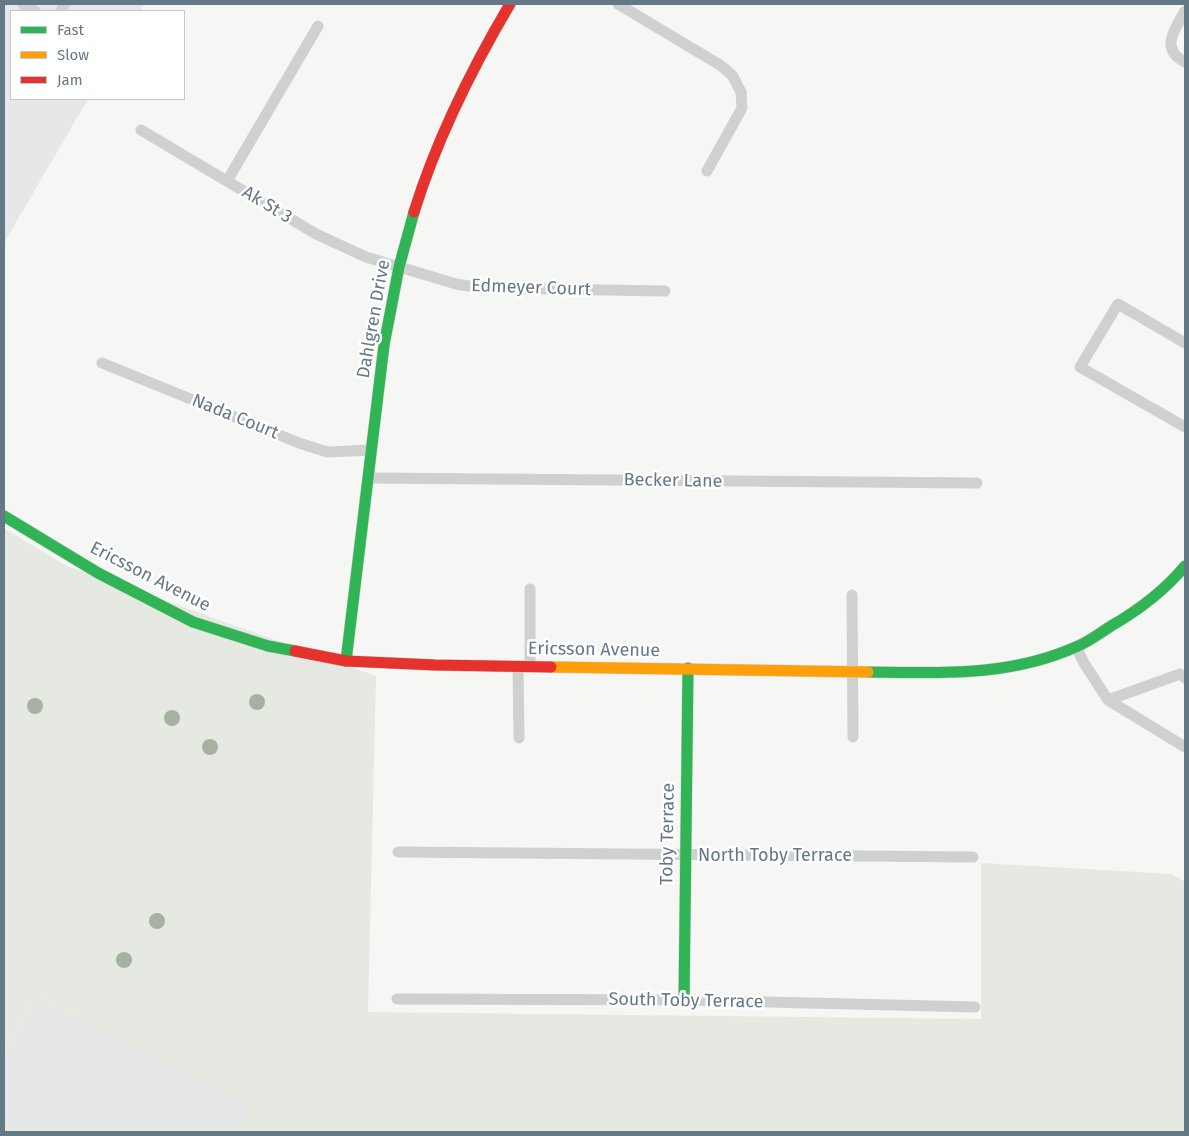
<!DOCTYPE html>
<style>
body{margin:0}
#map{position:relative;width:1189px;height:1136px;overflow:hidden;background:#f6f6f4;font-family:"Fira Sans",sans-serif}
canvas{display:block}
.frame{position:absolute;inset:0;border:5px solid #647886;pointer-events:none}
.legend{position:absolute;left:10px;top:10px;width:175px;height:90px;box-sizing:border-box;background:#fff;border:1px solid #c1c9cf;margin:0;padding:6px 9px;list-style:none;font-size:15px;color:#647886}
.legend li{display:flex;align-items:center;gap:10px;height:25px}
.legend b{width:25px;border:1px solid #c1c9cf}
</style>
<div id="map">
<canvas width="1189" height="1136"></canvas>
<div class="frame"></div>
<ul class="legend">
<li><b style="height:6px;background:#30b455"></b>Fast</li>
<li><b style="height:6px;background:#ff9f0a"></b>Slow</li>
<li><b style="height:6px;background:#e5322d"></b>Jam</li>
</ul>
</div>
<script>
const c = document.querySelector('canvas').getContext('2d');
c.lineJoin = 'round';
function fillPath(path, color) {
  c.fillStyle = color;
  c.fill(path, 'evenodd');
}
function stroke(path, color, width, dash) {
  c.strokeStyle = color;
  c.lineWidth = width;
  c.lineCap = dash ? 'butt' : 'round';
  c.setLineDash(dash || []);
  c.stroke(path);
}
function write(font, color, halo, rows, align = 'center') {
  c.font = font + ' "Fira Sans",sans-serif';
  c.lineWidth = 5;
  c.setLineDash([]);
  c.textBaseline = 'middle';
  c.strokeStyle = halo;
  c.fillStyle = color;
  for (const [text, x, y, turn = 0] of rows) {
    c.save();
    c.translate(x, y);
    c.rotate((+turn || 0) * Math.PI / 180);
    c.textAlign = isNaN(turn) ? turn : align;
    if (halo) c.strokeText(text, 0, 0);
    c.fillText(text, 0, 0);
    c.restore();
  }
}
const built = new Path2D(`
 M 4,4 L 145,4 L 140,11 L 11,11 L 11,99 L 88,99 L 4,243 Z
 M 35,995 L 256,1106 L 239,1132 L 4,1132 L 4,1052 Z`);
const green = new Path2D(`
 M 4,528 L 65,565 L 376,676 L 368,1012 L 981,1019 L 981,863 L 1172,874 L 1185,882 L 1185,1132 L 399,1132 L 395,1130 L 393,1132 L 239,1132 L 255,1106 L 35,995 L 4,1052 Z`);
const lane = new Path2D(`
 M 23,4 L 35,11
 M 618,4 L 720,65 L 732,75 L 741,92 L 742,108 L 707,171
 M 61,11 L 65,4
 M 1185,11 C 1175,29 1159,49 1185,62
 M 141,130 L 316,234 L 366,257 L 456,284 L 481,288 L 665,291
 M 227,181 L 318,26
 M 1185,343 L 1118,304 L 1080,367 L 1185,427 L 1185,426
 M 102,363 L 299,443 L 327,452 L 371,450
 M 369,478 L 977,483
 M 530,589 L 530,666
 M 852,595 L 853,737
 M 1076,647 L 1084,663 L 1108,700 L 1185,747
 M 518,666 L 519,738
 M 1108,700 L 1180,674 L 1185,678
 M 398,852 L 973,857
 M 397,999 L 684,1000 L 975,1007`);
const fast = new Path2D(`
 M 4,516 L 98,573 L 193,622 L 268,646 L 295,651
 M 346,661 L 384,345 L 399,267 L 414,212
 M 868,672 C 940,673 1010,677 1078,646 C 1090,641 1100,633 1111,626 C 1139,610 1164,591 1185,566
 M 684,1000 L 688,668`);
const slow = new Path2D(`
 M 551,667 L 868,672`);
const jam = new Path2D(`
 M 414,212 C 437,138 471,70 510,4
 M 295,651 L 346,661 L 435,665 L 551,667`);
const trees = [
 [257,702],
 [35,706],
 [172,718],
 [210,747],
 [157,921],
 [124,960]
];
const streetNames = [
 ["Ak St 3",267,205,31],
 ["Edmeyer Court",531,288,2],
 ["Dahlgren Drive",374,319,-80],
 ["Nada Court",235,417,22],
 ["Becker Lane",673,481,1],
 ["Ericsson Avenue",150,577,27],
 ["Ericsson Avenue",594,650,1],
 ["Toby Terrace",668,834,-89],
 ["North Toby Terrace",775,856],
 ["South Toby Terrace",686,1001,1]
];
fillPath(built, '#e6e7e7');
fillPath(green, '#e6e9e2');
stroke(fast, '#d2d4d4', 12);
stroke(slow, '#d2d4d4', 12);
stroke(jam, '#d2d4d4', 12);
stroke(lane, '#cfd1d1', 11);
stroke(fast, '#30b455', 11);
stroke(slow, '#ff9f0a', 11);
stroke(jam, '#e5322d', 11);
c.fillStyle = '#a6b1a2';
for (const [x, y] of trees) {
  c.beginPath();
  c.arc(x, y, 8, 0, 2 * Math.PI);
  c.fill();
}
write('18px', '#647886', '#fff', streetNames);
</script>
